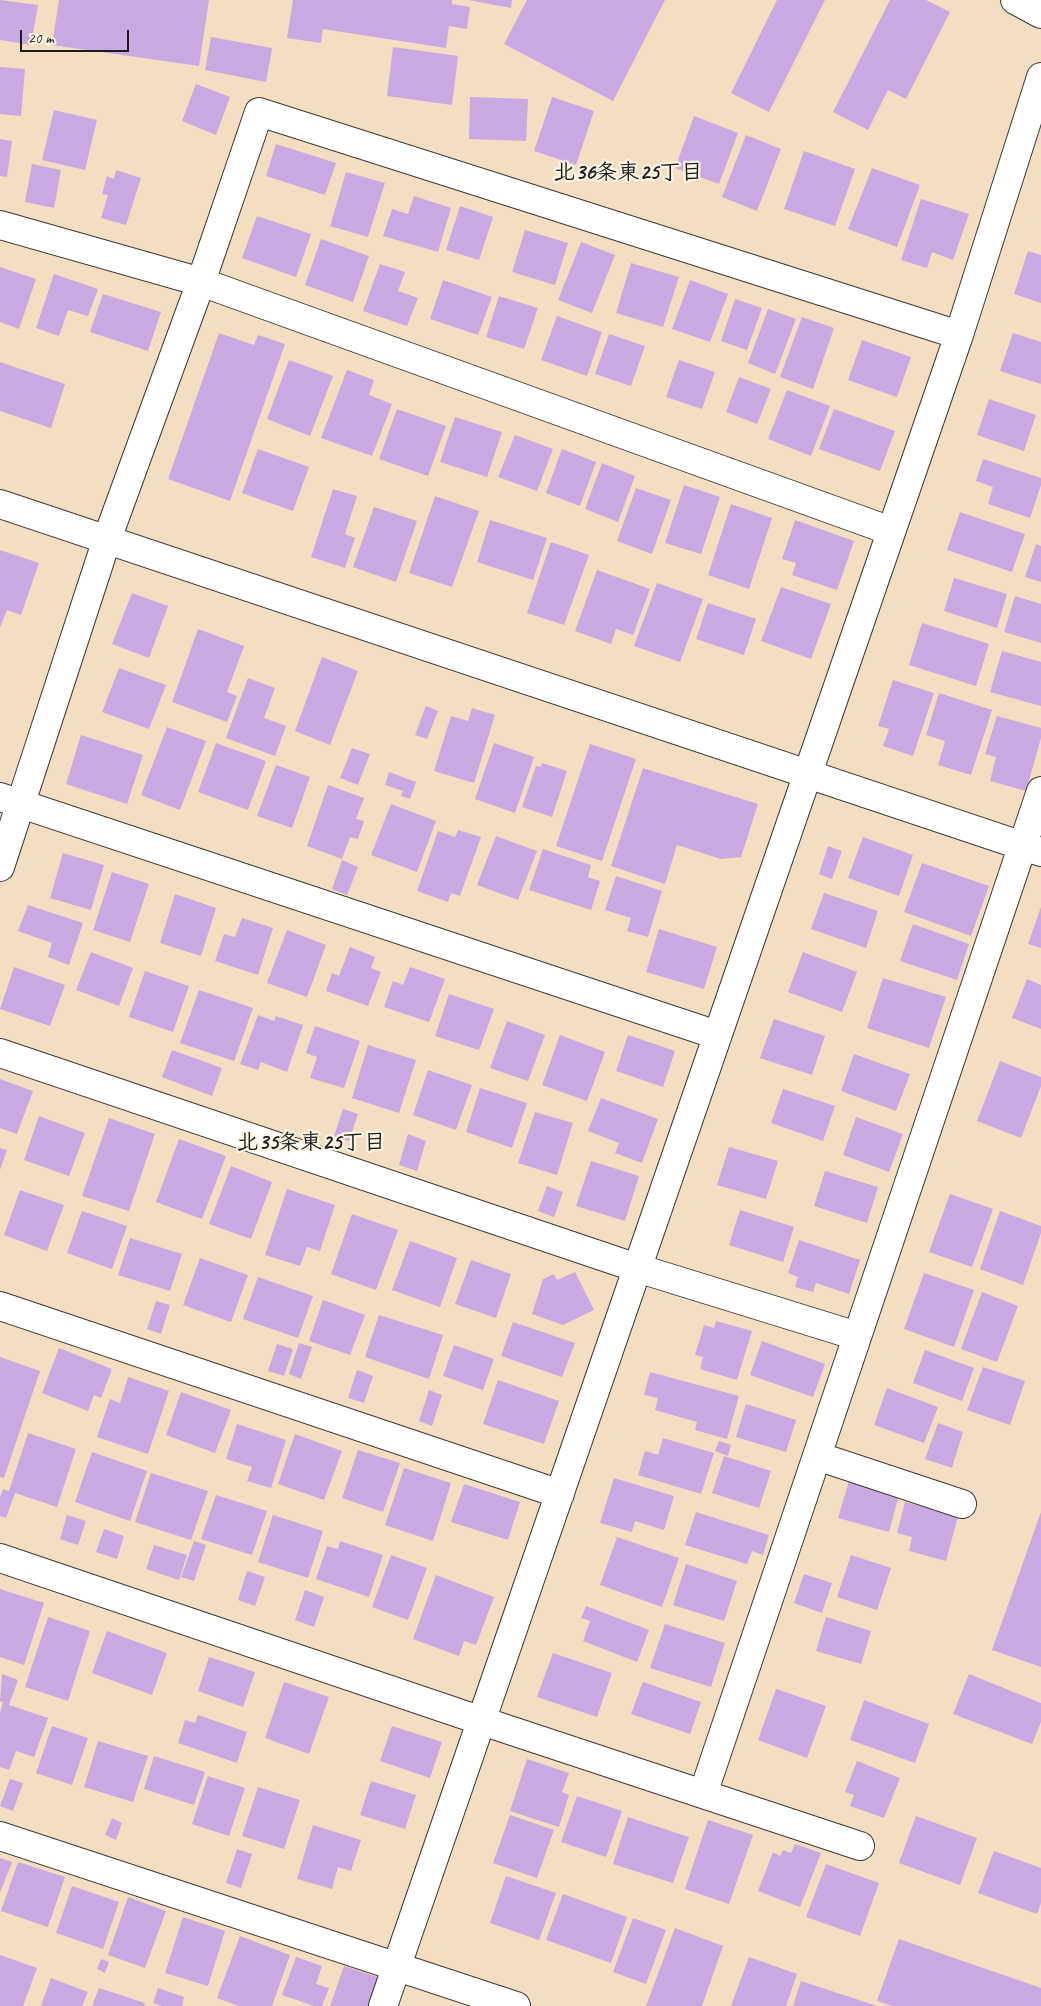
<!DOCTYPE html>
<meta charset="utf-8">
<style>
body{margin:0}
#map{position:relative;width:1041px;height:2006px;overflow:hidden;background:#f4dec1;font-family:Caveat,sans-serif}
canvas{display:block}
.scale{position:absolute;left:20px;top:30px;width:109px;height:22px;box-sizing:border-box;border:2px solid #1c1c1c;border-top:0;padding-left:6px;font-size:15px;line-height:18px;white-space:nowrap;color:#1c1c1c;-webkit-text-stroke:4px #fcf5e5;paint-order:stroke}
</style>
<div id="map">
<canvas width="1041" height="2006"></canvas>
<div class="scale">20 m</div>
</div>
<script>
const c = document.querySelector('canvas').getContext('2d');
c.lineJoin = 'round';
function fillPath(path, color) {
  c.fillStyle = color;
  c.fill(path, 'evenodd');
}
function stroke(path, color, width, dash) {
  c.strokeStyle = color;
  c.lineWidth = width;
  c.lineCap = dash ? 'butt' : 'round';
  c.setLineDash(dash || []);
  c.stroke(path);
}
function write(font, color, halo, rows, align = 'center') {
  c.font = font + ' Caveat,"Klee One",sans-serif';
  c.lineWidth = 4.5;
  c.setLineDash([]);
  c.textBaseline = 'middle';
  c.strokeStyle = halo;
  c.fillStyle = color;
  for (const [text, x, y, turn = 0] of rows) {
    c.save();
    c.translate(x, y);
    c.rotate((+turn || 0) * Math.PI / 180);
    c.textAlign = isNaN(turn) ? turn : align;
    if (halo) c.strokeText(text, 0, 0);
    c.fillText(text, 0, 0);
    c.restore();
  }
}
const building = new Path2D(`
 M 0,0 L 38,5 L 31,45 L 0,40 Z
 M 59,0 L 209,0 L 199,66 L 52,45 Z
 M 293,0 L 452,0 L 452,4 L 470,7 L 467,29 L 449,26 L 446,48 L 323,29 L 321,43 L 287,38 Z
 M 468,0 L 512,0 L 511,8 Z
 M 527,0 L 665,0 L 613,101 L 504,44 Z
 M 777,0 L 825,0 L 769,112 L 731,93 Z
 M 890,0 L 926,0 L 950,12 L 906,99 L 888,90 L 868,130 L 833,112 Z
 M 211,37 L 272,48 L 266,82 L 205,70 Z
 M 393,47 L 458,56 L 452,105 L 387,96 Z
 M 0,67 L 25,69 L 21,116 L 0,114 Z
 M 196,84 L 230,97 L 216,135 L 182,121 Z
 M 470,97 L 528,99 L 526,141 L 469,139 Z
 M 552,97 L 594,111 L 576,165 L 534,151 Z
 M 54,110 L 97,120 L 85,170 L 42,160 Z
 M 694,116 L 738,133 L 719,184 L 675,168 Z
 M 746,135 L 781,149 L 757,211 L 722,197 Z
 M 0,139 L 12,141 L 7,177 L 0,176 Z
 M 276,144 L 336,163 L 325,195 L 266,176 Z
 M 804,151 L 855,169 L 835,226 L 784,209 Z
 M 32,164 L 61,170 L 54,208 L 25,202 Z
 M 872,168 L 920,185 L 897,247 L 848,229 Z
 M 116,170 L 141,178 L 126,225 L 101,218 L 108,195 L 102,194 L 107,176 L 114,179 Z
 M 346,172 L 385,183 L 368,237 L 330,226 Z
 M 414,196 L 451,208 L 438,252 L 383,236 L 392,209 L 408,214 Z
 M 921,199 L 969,214 L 953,260 L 932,252 L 927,268 L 901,260 Z
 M 460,206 L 493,217 L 479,260 L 446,250 Z
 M 257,216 L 311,234 L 296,277 L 242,258 Z
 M 525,230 L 568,243 L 555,285 L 512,272 Z
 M 321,239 L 369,256 L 353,302 L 305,285 Z
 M 581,242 L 615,255 L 592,313 L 558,300 Z
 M 1028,251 L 1041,255 L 1041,303 L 1014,294 Z
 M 631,263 L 679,277 L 663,327 L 616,313 Z
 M 380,264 L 405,272 L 398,291 L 418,298 L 407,326 L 363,311 Z
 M 0,267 L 36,279 L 19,329 L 0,322 Z
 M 54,274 L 98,289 L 88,316 L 68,310 L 59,336 L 36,328 Z
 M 443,280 L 492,297 L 478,335 L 430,319 Z
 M 690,280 L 728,294 L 710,342 L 672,329 Z
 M 103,294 L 161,312 L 148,351 L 90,332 Z
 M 499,296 L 538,308 L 524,349 L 486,337 Z
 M 735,299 L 762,308 L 747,350 L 721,341 Z
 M 768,309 L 796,319 L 775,374 L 748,363 Z
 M 557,316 L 602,332 L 587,376 L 541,360 Z
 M 802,317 L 834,328 L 813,389 L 780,377 Z
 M 219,333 L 254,345 L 258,335 L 285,344 L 230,501 L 168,479 Z
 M 1013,333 L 1041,342 L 1041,384 L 1000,371 Z
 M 609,334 L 645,346 L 631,386 L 595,374 Z
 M 862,340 L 911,357 L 897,397 L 848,380 Z
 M 289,360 L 333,376 L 310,436 L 267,419 Z
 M 679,360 L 715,372 L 702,409 L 666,397 Z
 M 0,362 L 65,384 L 51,428 L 0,411 Z
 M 347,370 L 374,380 L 369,395 L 392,404 L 372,456 L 321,438 Z
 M 739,377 L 771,389 L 757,424 L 726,412 Z
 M 787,390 L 830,406 L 811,456 L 768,439 Z
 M 989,399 L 1036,415 L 1024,451 L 977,435 Z
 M 397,409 L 446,426 L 428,476 L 379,459 Z
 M 834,409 L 895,431 L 880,471 L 819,449 Z
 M 455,417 L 502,432 L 487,477 L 440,462 Z
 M 515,435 L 553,449 L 537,491 L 498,477 Z
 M 258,449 L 309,467 L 293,511 L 242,493 Z
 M 562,449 L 596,462 L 580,506 L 546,493 Z
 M 983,459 L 1041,478 L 1041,485 L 1030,518 L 988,504 L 993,487 L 976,481 Z
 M 602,463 L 635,476 L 618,522 L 585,509 Z
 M 684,485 L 720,497 L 701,554 L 665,543 Z
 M 636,488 L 671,500 L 652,554 L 617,541 Z
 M 333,489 L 357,496 L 345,534 L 355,538 L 345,568 L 311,557 Z
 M 435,496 L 479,511 L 452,587 L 409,573 Z
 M 731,504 L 772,518 L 749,589 L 708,575 Z
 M 374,507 L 417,521 L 396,582 L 353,567 Z
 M 960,512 L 1025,534 L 1012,572 L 947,550 Z
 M 490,520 L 547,538 L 533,580 L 477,562 Z
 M 795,520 L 854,541 L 837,590 L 792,575 L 796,563 L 782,559 Z
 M 551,542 L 589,555 L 564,625 L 527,613 Z
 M 1036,544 L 1041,546 L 1041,582 L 1025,577 Z
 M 0,550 L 39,563 L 21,615 L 7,610 L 0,628 Z
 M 597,570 L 650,589 L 633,635 L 616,629 L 611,644 L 575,631 Z
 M 954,578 L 1007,594 L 997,628 L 944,611 Z
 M 657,583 L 703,599 L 680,662 L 634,646 Z
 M 781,587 L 831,604 L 811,659 L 761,641 Z
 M 132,593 L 168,606 L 149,658 L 112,644 Z
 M 1015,596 L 1041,604 L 1041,643 L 1004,632 Z
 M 708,603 L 756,619 L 744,655 L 696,639 Z
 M 922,623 L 989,644 L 976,686 L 909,665 Z
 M 198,629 L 244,646 L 227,692 L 237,696 L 227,722 L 172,702 Z
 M 1002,651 L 1041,662 L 1041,706 L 990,692 Z
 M 322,657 L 358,671 L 330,745 L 295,731 Z
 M 119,668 L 166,685 L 149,729 L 102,712 Z
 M 248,678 L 275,688 L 264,718 L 286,726 L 275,756 L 226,738 Z
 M 893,680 L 934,693 L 913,756 L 883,746 L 889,729 L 878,726 Z
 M 939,693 L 992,710 L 971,775 L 938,765 L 945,741 L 926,735 Z
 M 426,706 L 438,711 L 427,739 L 415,735 Z
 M 472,708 L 495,715 L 474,783 L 434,771 L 451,716 L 468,721 Z
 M 997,716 L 1041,728 L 1041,738 L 1026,791 L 990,781 L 996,757 L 985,754 Z
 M 167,727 L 206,741 L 180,810 L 141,795 Z
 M 81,735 L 143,755 L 127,804 L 66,784 Z
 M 216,743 L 266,761 L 248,810 L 198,792 Z
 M 494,743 L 534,757 L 515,813 L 475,799 Z
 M 590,744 L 636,759 L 602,861 L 556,846 Z
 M 352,748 L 370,754 L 358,785 L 340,778 Z
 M 542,763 L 567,771 L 552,817 L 522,807 L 536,766 L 541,767 Z
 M 276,765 L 310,777 L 292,828 L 257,816 Z
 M 643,768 L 758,804 L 741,857 L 721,859 L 677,845 L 665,884 L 611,866 Z
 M 389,772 L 416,782 L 410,799 L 401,796 L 403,791 L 385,785 Z
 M 328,785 L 364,798 L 356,819 L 364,821 L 358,839 L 350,837 L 342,859 L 307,846 Z
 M 391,804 L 436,821 L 417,872 L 371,855 Z
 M 458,830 L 481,837 L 460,896 L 451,893 L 448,902 L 417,891 L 438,831 L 455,837 Z
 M 496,836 L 537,851 L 518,900 L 477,885 Z
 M 863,837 L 913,855 L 899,896 L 848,878 Z
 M 828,846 L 842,851 L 832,879 L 819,874 Z
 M 543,849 L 591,865 L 588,877 L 600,881 L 591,910 L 529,890 Z
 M 63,853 L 104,865 L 91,910 L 50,898 Z
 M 342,860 L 358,867 L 347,895 L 332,889 Z
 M 922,863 L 989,886 L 971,936 L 904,912 Z
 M 112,872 L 149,884 L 130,942 L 93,930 Z
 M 616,876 L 662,891 L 648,937 L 627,931 L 631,918 L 605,910 Z
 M 824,893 L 878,911 L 866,948 L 811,929 Z
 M 175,894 L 216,908 L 201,956 L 160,943 Z
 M 28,905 L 83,923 L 69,965 L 48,957 L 52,943 L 18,931 Z
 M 1041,907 L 1041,948 L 1028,944 Z
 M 242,918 L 273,928 L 258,975 L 215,961 L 224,934 L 235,937 Z
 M 913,924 L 969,944 L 957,980 L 900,961 Z
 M 659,929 L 717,947 L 704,989 L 646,972 Z
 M 287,930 L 326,945 L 307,997 L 267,983 Z
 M 350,947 L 375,957 L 371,968 L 381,972 L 368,1006 L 326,991 L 332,973 L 339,976 Z
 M 91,952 L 133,968 L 119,1006 L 76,990 Z
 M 803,952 L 857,972 L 842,1012 L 788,992 Z
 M 14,967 L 65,985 L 50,1026 L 0,1009 Z
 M 410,967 L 445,979 L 429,1022 L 384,1007 L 393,981 L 403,985 Z
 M 145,971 L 189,986 L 173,1032 L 129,1017 Z
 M 883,978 L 946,997 L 929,1048 L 867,1028 Z
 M 1027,979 L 1041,985 L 1041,1029 L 1012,1018 Z
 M 199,990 L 253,1008 L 234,1061 L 180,1043 Z
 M 449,994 L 494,1009 L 479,1050 L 435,1036 Z
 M 258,1015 L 274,1021 L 276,1016 L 303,1025 L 287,1072 L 261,1062 L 258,1070 L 240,1064 Z
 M 774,1019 L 825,1036 L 812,1075 L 760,1058 Z
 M 507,1021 L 545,1035 L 528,1081 L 490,1068 Z
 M 315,1026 L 360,1041 L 344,1088 L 310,1078 L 317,1057 L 306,1053 Z
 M 560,1035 L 605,1052 L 587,1101 L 542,1085 Z
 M 628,1035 L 675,1051 L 663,1087 L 616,1071 Z
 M 368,1045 L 416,1060 L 399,1113 L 352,1098 Z
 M 172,1050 L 222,1068 L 212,1096 L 162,1077 Z
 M 854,1054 L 910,1074 L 896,1111 L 841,1091 Z
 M 1000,1061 L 1041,1077 L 1041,1086 L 1021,1138 L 977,1121 Z
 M 428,1070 L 472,1085 L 456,1130 L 413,1115 Z
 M 0,1079 L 33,1091 L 17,1134 L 0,1128 Z
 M 480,1088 L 527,1103 L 512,1148 L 466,1132 Z
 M 783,1089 L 835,1106 L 823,1141 L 771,1123 Z
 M 601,1098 L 658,1119 L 642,1163 L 615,1153 L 619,1143 L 588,1131 Z
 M 343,1109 L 358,1114 L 349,1141 L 334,1136 Z
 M 535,1112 L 573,1123 L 557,1175 L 518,1163 Z
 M 39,1116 L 85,1133 L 69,1176 L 24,1160 Z
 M 856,1117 L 903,1134 L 889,1172 L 843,1155 Z
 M 109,1118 L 155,1134 L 129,1211 L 82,1196 Z
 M 408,1134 L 426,1141 L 417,1171 L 399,1165 Z
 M 179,1139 L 226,1156 L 202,1219 L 156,1202 Z
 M 729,1147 L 778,1161 L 766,1199 L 717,1185 Z
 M 0,1148 L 7,1150 L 0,1170 Z
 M 591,1161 L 639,1176 L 625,1221 L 576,1206 Z
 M 231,1166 L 272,1182 L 251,1239 L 209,1224 Z
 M 825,1171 L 878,1187 L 867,1223 L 814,1206 Z
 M 547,1186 L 563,1192 L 554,1217 L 538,1211 Z
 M 287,1189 L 335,1205 L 320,1251 L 307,1247 L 300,1266 L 265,1255 Z
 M 20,1190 L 64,1205 L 47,1251 L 4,1235 Z
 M 950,1194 L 993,1209 L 972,1267 L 929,1252 Z
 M 740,1210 L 794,1227 L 783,1262 L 729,1245 Z
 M 82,1211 L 127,1226 L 112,1269 L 67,1253 Z
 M 1000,1211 L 1041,1226 L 1041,1233 L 1023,1285 L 980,1269 Z
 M 352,1214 L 398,1230 L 376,1290 L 331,1274 Z
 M 130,1238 L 182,1254 L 170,1291 L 118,1275 Z
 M 799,1240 L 860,1260 L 849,1294 L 816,1283 L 813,1292 L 795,1287 L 798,1277 L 788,1273 Z
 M 410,1241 L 457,1258 L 440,1307 L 392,1290 Z
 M 200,1258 L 248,1275 L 231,1322 L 183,1305 Z
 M 471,1260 L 511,1274 L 496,1318 L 455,1304 Z
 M 575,1272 L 594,1310 L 563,1325 L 532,1314 L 543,1279 L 554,1274 L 557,1280 Z
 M 924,1273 L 974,1290 L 954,1347 L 904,1329 Z
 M 258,1277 L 313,1296 L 298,1338 L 243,1319 Z
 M 982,1292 L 1018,1306 L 997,1362 L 961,1349 Z
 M 323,1300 L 365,1315 L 350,1355 L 309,1341 Z
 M 156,1301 L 170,1305 L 161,1334 L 147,1329 Z
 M 379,1315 L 443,1335 L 429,1379 L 365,1357 Z
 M 716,1321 L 752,1331 L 737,1380 L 700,1369 L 703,1357 L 695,1355 L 704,1325 L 714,1328 Z
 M 513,1322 L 575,1343 L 562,1377 L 501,1356 Z
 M 762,1341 L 825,1364 L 813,1397 L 750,1375 Z
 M 299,1343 L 312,1347 L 301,1379 L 289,1374 Z
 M 277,1344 L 293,1349 L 284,1376 L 268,1371 Z
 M 454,1345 L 494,1359 L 483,1390 L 443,1376 Z
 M 59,1348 L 112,1369 L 101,1398 L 94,1395 L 88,1411 L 42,1393 Z
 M 925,1350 L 974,1368 L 962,1401 L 913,1383 Z
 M 0,1357 L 40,1371 L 4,1478 L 0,1477 Z
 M 983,1367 L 1025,1381 L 1010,1425 L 967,1410 Z
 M 357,1370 L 373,1376 L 364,1403 L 348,1398 Z
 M 650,1372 L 739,1396 L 727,1439 L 695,1430 L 697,1422 L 655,1410 L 658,1398 L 644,1395 Z
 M 128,1377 L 169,1391 L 148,1454 L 97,1437 L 110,1399 L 120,1403 Z
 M 498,1380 L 559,1401 L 544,1444 L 483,1424 Z
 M 887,1388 L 938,1407 L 924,1443 L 874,1425 Z
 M 429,1390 L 442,1395 L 432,1426 L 419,1421 Z
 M 181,1392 L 231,1410 L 215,1453 L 166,1435 Z
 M 746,1404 L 796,1420 L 786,1452 L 736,1437 Z
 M 938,1423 L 963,1432 L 952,1468 L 925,1459 Z
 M 237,1424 L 286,1440 L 271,1488 L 247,1481 L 252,1467 L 226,1459 Z
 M 28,1433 L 76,1449 L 57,1507 L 15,1493 L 6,1518 L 0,1516 L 0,1497 L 3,1489 L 9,1491 Z
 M 295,1434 L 342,1451 L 324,1500 L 278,1484 Z
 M 663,1438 L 714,1453 L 701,1494 L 638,1475 L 645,1451 L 658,1455 Z
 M 719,1441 L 731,1445 L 728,1456 L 715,1451 Z
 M 358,1450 L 400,1463 L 383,1512 L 342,1498 Z
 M 92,1452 L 147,1471 L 130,1521 L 75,1502 Z
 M 724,1456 L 771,1471 L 759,1508 L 712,1493 Z
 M 404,1468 L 451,1483 L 433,1541 L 385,1525 Z
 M 151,1473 L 208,1491 L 191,1540 L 135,1522 Z
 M 614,1478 L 674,1496 L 664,1530 L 635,1521 L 632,1532 L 600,1523 Z
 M 849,1481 L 899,1495 L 889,1532 L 838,1518 Z
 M 464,1484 L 520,1502 L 508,1540 L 451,1522 Z
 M 216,1495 L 267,1511 L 252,1555 L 201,1539 Z
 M 905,1502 L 958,1516 L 946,1561 L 909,1551 L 912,1537 L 897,1533 Z
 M 696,1512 L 769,1535 L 763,1555 L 752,1551 L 747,1564 L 685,1545 Z
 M 1041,1512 L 1041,1667 L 992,1650 Z
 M 67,1515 L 86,1521 L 78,1545 L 60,1539 Z
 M 273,1515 L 323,1531 L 308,1578 L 258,1562 Z
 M 104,1529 L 124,1536 L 117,1559 L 96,1552 Z
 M 617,1537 L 679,1558 L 662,1607 L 600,1585 Z
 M 194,1541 L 206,1545 L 194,1581 L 181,1577 Z
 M 340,1541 L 383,1555 L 369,1597 L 316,1579 L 327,1546 L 338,1549 Z
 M 154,1545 L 187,1555 L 179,1580 L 146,1569 Z
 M 391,1555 L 427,1568 L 408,1620 L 372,1607 Z
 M 851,1555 L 891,1568 L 877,1610 L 837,1597 Z
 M 686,1564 L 737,1581 L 724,1621 L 673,1605 Z
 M 247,1571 L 265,1577 L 255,1606 L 238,1600 Z
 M 804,1574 L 832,1583 L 822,1613 L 794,1603 Z
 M 436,1575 L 494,1597 L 476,1645 L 464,1641 L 459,1656 L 413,1639 Z
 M 0,1589 L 44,1603 L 24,1665 L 0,1657 Z
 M 305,1590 L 324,1597 L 314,1627 L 295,1620 Z
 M 586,1606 L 649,1630 L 637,1662 L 583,1641 L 590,1621 L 581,1618 Z
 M 48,1617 L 90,1631 L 68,1701 L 25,1687 Z
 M 826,1617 L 871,1631 L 861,1664 L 816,1651 Z
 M 665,1624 L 725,1643 L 711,1687 L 650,1668 Z
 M 107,1631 L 167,1653 L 152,1695 L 92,1673 Z
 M 553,1653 L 612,1673 L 597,1717 L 537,1697 Z
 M 209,1657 L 255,1672 L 243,1707 L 198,1691 Z
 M 2,1674 L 18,1680 L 9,1705 L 48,1718 L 34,1757 L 16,1751 L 9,1770 L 0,1767 L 0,1712 L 3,1702 L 0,1701 Z
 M 969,1674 L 1041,1703 L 1041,1722 L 1032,1744 L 953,1714 Z
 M 284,1682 L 329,1697 L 309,1754 L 265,1738 Z
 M 643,1682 L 701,1702 L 690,1734 L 631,1714 Z
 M 776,1689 L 826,1706 L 807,1758 L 758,1740 Z
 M 864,1700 L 929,1724 L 915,1763 L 850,1740 Z
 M 198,1715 L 247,1732 L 237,1763 L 178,1743 L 185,1720 L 195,1723 Z
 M 52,1726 L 88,1738 L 72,1785 L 36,1773 Z
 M 392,1726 L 442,1742 L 430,1778 L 380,1761 Z
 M 98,1741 L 148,1756 L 133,1802 L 84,1787 Z
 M 154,1756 L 205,1772 L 194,1805 L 144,1789 Z
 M 527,1759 L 569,1773 L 562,1792 L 569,1795 L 559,1827 L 510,1811 Z
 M 857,1761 L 900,1778 L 884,1818 L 850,1806 L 854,1795 L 845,1792 Z
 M 208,1776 L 245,1788 L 229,1836 L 192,1824 Z
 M 10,1779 L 23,1783 L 13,1811 L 0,1806 Z
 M 371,1781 L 416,1795 L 405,1829 L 360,1815 Z
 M 258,1787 L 300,1800 L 284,1849 L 242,1836 Z
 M 577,1796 L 622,1811 L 606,1857 L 561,1842 Z
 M 510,1815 L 554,1830 L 537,1878 L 493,1863 Z
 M 916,1816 L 977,1838 L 960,1885 L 899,1863 Z
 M 628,1817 L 689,1837 L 673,1883 L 613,1864 Z
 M 112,1818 L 122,1823 L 116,1840 L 105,1835 Z
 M 708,1820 L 753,1835 L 729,1904 L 685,1889 Z
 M 313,1825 L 361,1840 L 351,1871 L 338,1867 L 332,1889 L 297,1879 Z
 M 795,1844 L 821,1853 L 800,1907 L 758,1891 L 773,1852 L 780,1856 L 783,1850 L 791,1853 Z
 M 237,1849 L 252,1854 L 241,1888 L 226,1883 Z
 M 994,1851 L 1041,1868 L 1041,1903 L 1037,1914 L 978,1893 Z
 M 0,1858 L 12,1862 L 0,1893 Z
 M 18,1862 L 65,1877 L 48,1927 L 1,1911 Z
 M 826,1864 L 879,1883 L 860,1936 L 806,1917 Z
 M 506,1876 L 556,1893 L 539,1940 L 490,1923 Z
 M 72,1886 L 119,1902 L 103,1949 L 56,1933 Z
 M 563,1894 L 627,1917 L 611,1963 L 546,1940 Z
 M 128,1897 L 166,1911 L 145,1968 L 108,1955 Z
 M 183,1917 L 225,1931 L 208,1986 L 165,1973 Z
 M 633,1918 L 666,1930 L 646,1984 L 613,1972 Z
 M 675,1928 L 723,1946 L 702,2006 L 646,2006 Z
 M 240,1936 L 290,1955 L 272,2006 L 239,2006 L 217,1998 Z
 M 899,1939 L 1041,1988 L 1041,2006 L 892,2006 L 877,2001 Z
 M 0,1955 L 37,1968 L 23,2006 L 0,2006 Z
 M 296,1957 L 322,1966 L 316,1984 L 329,1988 L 322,2006 L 314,2006 L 282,1995 Z
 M 749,1957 L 797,1974 L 786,2006 L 731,2006 Z
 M 101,1959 L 109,1962 L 105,1973 L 97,1969 Z
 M 344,1966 L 380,1978 L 370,2006 L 330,2006 Z
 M 51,1978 L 88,1992 L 82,2006 L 41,2006 Z
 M 801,1981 L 877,2006 L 793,2006 Z
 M 99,1988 L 145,2003 L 144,2006 L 92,2006 Z
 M 158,1988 L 184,1997 L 182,2006 L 162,2006 L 153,2003 Z`);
const minor = new Path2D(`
 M 1015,0 L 1041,14
 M 0,225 L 201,282 L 891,531
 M 0,504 L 1041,852
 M 0,797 L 717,1035
 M 0,867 L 107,539 L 201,282 L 259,112 L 959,335
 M 0,1053 L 637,1268 L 857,1336
 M 0,1306 L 560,1494
 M 817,1456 L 962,1504
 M 0,1558 L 482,1721 L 860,1846
 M 703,1794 L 1041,791
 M 0,1836 L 516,2006
 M 383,2006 L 959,335 L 1041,77`);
const neighbourhoodNames = [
 ["北36条東25丁目",628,173],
 ["北35条東25丁目",311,1143]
];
fillPath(building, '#c9a9e1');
stroke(minor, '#3c3935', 30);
stroke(minor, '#fff', 28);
write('bold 22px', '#1c1c1c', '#fcf5e5', neighbourhoodNames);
</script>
